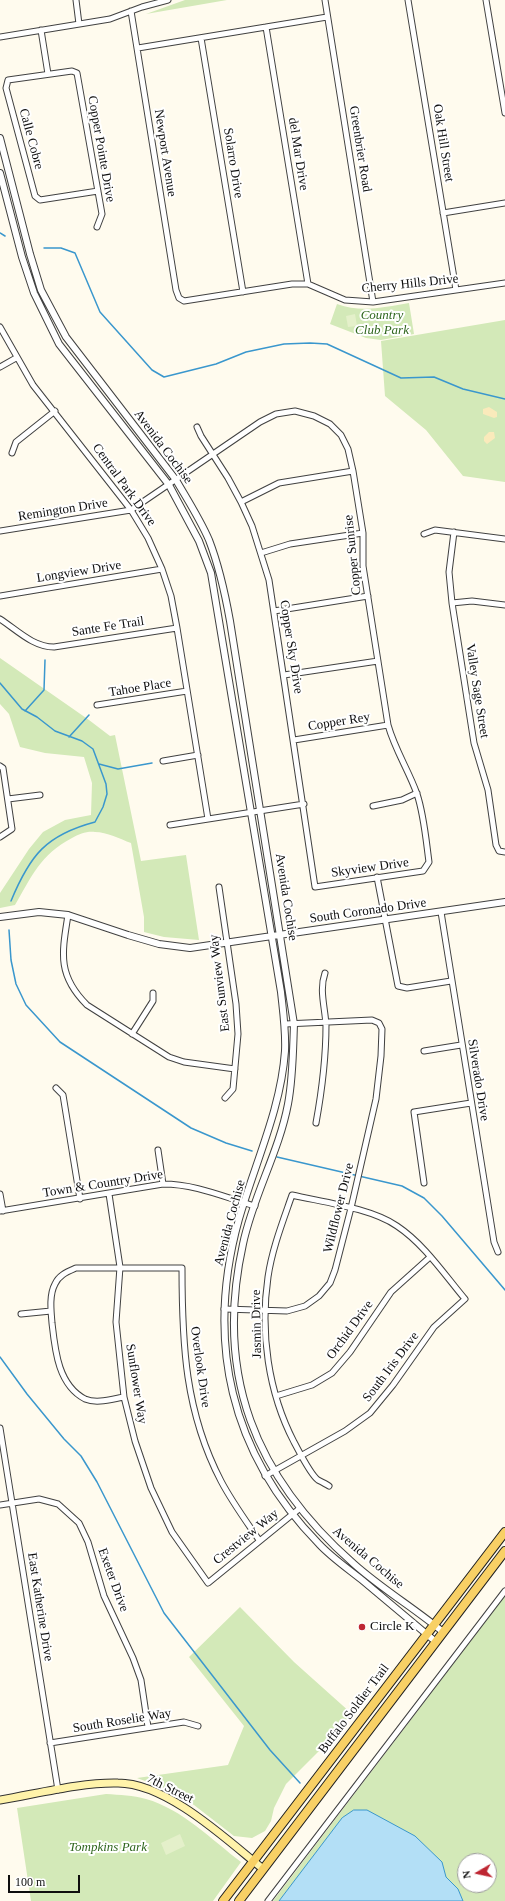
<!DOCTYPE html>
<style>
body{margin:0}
#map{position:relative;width:505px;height:1901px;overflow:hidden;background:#fffbee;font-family:"Times New Roman",serif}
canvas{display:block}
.north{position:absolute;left:457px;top:1853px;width:40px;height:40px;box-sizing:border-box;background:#fff;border:1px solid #9f9f9f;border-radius:50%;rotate:261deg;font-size:11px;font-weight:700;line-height:16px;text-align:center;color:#0e0e0e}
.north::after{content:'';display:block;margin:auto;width:14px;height:18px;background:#be2632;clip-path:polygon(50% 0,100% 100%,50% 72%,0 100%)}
.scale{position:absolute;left:8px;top:1875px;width:72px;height:18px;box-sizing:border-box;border:2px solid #0e0e0e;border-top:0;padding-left:5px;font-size:12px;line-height:14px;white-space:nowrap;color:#0e0e0e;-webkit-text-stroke:3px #fff;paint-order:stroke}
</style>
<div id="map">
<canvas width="505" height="1901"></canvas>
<div class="north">N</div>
<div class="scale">100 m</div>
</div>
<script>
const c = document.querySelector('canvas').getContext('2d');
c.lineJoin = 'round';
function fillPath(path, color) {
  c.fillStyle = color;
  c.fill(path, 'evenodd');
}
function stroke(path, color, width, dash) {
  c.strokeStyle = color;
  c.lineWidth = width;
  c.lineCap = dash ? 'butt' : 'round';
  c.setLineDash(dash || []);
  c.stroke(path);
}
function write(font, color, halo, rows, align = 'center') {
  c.font = font + ' "Times New Roman",serif';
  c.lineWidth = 4;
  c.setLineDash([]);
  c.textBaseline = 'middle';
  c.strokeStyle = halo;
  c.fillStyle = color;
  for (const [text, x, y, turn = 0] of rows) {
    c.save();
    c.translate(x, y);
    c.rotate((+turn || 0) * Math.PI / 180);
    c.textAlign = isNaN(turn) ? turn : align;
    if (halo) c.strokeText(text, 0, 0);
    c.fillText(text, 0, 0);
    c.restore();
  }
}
const green = new Path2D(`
 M 185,0 L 227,0 L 146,14 Z
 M 409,303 L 414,334 L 381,340 L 366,338 L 330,324 L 337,304 C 362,313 384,307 409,303 Z
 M 505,320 L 505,482 L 463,476 L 426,430 L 385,396 L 381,341 Z
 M 0,658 L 89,720 L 110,736 L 115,735 L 141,861 L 186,855 L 199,940 L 164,937 L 144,932 L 144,917 L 131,843 C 120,839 107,832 95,832 C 87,831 79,834 72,838 C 40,855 32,876 15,905 L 0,908 L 0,893 L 29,849 L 43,832 L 65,820 L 91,815 L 92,783 L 84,757 L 45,753 L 20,747 L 9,714 L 0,704 Z
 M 505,1596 L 505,1901 L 273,1901 L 292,1876 ZM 465,1861 L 489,1861 L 489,1885 L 465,1885 Z
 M 240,1607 L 294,1662 L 351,1713 L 336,1734 L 286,1784 L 274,1808 L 271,1821 L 265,1831 L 252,1838 L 234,1836 L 194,1805 L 174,1792 L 137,1778 L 228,1765 L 244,1726 L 189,1657 Z
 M 106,1794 C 120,1795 133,1795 146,1799 C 182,1809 212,1840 241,1862 L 213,1901 L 31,1901 L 17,1808 Z`);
const sand = new Path2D(`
 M 489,407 L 497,412 L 497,417 L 494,418 L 483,414 L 483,409 Z
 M 489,432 L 494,432 L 495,438 L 487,444 L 484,441 L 484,437 Z`);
const pitch = new Path2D(`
 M 355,314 L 357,326 L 348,327 L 346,316 Z
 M 180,1834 L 185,1846 L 166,1855 L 161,1843 Z`);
const water = new Path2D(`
 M 354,1810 L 367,1810 L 415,1836 L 442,1862 L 446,1877 L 458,1889 L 463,1901 L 279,1901 L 342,1818 Z`);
const stream = new Path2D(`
 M 0,233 L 5,236
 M 44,248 L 61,248 L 75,253 L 100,312 L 152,370 L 164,377 L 216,364 L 246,352 L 284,344 L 310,343 L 327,344 L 401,378 L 434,377 L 463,389 L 505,399
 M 0,683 L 22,709 L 37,717 L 55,731 L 82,741 L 93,749 L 106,784 L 107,794 L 103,807 L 95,822 C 46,835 30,855 11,901
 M 25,711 L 44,690 L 45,660
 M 69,737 L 89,715
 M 99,764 L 118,769 L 152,763
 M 9,930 L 11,960 L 16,984 L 26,1005 L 60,1042 L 191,1128 L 226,1143 L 252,1151
 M 277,1157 L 402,1186 L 424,1198 L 442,1216 L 505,1290
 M 0,1357 L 27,1394 L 64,1439 L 81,1456 L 97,1482 L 164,1613 L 270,1750 L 300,1783`);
const minor = new Path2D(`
 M 76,0 L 79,24
 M 325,0 L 373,302
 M 408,0 L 456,290
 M 486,0 L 505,113
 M 131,11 L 176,290 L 179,298 L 184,301 L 292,284 L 308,284 L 345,300 L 373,302 L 505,283
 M 266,27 L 308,284
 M 41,30 L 48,74
 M 0,37 L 110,19 L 142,7 L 168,0
 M 201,38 L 243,292
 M 138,48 L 327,17
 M 443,213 L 505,203
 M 97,227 L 102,214 L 77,73 L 72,71 L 8,80 L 6,88 L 35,196 L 40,200 L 98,191
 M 0,327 L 33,385 L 131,510 L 148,538 L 162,569 L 171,596 L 177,628 L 208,819
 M 0,367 L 16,358
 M 12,453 L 16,442 L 55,411
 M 241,502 L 279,483 L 353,471
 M 0,531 L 131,510 L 260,422 L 276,414 L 295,411 L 314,416 L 330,424 L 341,435 L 348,449 L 353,471 L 363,533 L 363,566 L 388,725 C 395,750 409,771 417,794 C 424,815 426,840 429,862 L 423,871 L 315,887 L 269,580 L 252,526 L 241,502 L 228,478 L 201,436 L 197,427
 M 454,532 L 449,572 L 452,603 L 474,743 L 488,790 L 496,845 L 499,851 L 505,852
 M 424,534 L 435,530 L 505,539
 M 261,553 L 290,544 L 363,533
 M 0,596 L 162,569
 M 452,603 L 472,601 L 505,605
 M 274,611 L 368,596
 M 0,619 C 17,630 33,647 54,647 L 177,628
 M 284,675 L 378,661
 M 97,705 L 187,691
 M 294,740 L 388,725
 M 163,761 L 198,755
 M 0,766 L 3,768 L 12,829 L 0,837
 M 8,799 L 40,795
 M 373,806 L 402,800 L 417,793
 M 170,825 L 304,804
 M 377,877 L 398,986 L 407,988 L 451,981
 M 219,887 L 236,1004 L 238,1034 L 233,1089 L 225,1098
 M 441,912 L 494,1242 L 498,1252
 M 68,915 C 62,953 57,975 87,1005 L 169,1057 L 184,1062 L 235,1069
 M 132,1034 L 153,1001 L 153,993
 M 424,1051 L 461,1045
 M 56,1088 L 63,1095 L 80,1199
 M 316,1123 C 322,1090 326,1058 326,1025 C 325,1007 319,990 325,973
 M 158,1150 L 163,1184
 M 424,1183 L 414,1112 L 471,1103
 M 0,1194 L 3,1211
 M 109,1194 L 120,1267 L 116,1322 L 124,1397 L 135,1441 L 151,1488 L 172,1532 L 208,1583 L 299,1509
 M 0,1211 L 163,1184 C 195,1184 224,1197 255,1206
 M 224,1309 L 287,1311 L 305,1306 L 319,1296 L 330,1283 L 335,1270 L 351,1208 L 376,1099 L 381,1056 L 382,1029 L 379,1023 L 372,1020 L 285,1024
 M 21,1314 L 51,1311
 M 276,1396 L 312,1385 L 332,1373 L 350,1352 L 391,1292 L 430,1257
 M 124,1397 C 112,1399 97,1404 85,1399 C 58,1385 55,1350 52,1323 C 51,1311 49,1295 55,1284 C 59,1275 67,1272 76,1268 L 182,1268 C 182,1344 185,1412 221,1481 C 232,1502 246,1521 259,1540
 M 0,1428 L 58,1790
 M 265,1476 L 345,1431 L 370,1413 L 393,1385 L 434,1327 L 465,1299 C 444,1274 424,1244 397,1226 C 371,1208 322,1202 292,1195 C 283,1221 272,1249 268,1277 C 260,1332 268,1392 294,1442 C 299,1451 310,1474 318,1480 C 322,1482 326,1484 329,1486
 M 0,1505 L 39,1499 L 58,1504 L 79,1523 L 88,1542 L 104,1596 L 133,1658 L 141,1680 L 148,1727
 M 50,1743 L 184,1722 L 198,1726
 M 268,1901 L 505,1591`);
const tertiary = new Path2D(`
 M 0,138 L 30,254 L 41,290 L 66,337 L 176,480 C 187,499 200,519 209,540 C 219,566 225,593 230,621 L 294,1024 C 293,1050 293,1078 288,1104 C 279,1152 253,1196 243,1244 C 214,1375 255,1477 354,1564 C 382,1589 414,1608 443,1632
 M 0,173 L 22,257 L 34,293 L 59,344 L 169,485 L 199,541 L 211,573 L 281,992 C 283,1011 286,1031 285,1051 C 281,1109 255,1163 239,1219 C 205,1341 230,1453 319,1544 C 331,1557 347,1568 362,1580 C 386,1600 411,1621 436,1642
 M 0,917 L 39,912 L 68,915 L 128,935 L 159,944 L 190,948 L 505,902`);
const secondary = new Path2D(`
 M 0,1800 C 36,1794 82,1782 118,1783 C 167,1783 227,1840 263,1869`);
const primary = new Path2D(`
 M 223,1901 L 505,1532
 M 239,1901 L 505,1551`);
const markers = [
 [362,1627,4,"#be2632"]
];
const streetNames = [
 ["Calle Cobre",31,139,75],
 ["Oak Hill Street",443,143,81],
 ["Copper Pointe Drive",101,149,80],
 ["Greenbrier Road",360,149,81],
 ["Newport Avenue",165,153,81],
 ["del Mar Drive",298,154,81],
 ["Solarro Drive",233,163,81],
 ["Cherry Hills Drive",410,284,-6],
 ["Avenida Cochise",163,447,53],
 ["Central Park Drive",124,485,54],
 ["Remington Drive",63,510,-9],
 ["Copper Sunrise",353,555,-96],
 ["Longview Drive",79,572,-9],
 ["Sante Fe Trail",108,627,-9],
 ["Copper Sky Drive",291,647,81],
 ["Tahoe Place",140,688,-9],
 ["Valley Sage Street",477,691,81],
 ["Copper Rey",339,722,-9],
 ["Skyview Drive",370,868,-8],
 ["Avenida Cochise",286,897,81],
 ["South Coronado Drive",368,911,-8],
 ["East Sunview Way",220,983,-97],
 ["Silverado Drive",478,1080,81],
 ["Town & Country Drive",103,1184,-9],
 ["Wildflower Drive",339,1208,-76],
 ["Avenida Cochise",230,1223,-75],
 ["Jasmin Drive",257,1324,-91],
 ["Orchid Drive",350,1330,-54],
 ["Overlook Drive",200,1367,82],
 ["South Iris Drive",391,1367,-53],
 ["Sunflower Way",136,1384,81],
 ["Crestview Way",246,1537,-39],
 ["Avenida Cochise",368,1558,40],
 ["Exeter Drive",113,1580,70],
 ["East Katherine Drive",40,1607,81],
 ["Buffalo Soldier Trail",354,1709,-53],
 ["South Roselie Way",122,1721,-9],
 ["7th Street",170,1789,26]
];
const parkNames = [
 ["Country",382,316],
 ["Club Park",382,331],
 ["Tompkins Park",108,1848]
];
const poiNames = [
 ["Circle K",370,1627]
];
fillPath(green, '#d3e9b8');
fillPath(sand, '#faeabb');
fillPath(pitch, '#e4f0ca');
fillPath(water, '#b3dff6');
stroke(water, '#3a97cd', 1);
stroke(stream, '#3a97cd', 1.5);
stroke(minor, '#414141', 7);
stroke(tertiary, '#414141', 8);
stroke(secondary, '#303030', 9);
stroke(primary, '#1f1f1f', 10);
stroke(minor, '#fff', 5);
stroke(tertiary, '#fff', 6);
stroke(secondary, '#fff3aa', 7);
stroke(primary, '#f8d065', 8);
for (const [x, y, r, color] of markers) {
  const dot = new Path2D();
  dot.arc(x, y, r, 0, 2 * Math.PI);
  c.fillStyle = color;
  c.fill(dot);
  stroke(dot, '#fff', 1.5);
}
write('13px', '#0e0e0e', '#fff', streetNames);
write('italic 13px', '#2f661e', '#fff', parkNames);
write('13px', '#0e0e0e', '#fff', poiNames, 'left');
</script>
